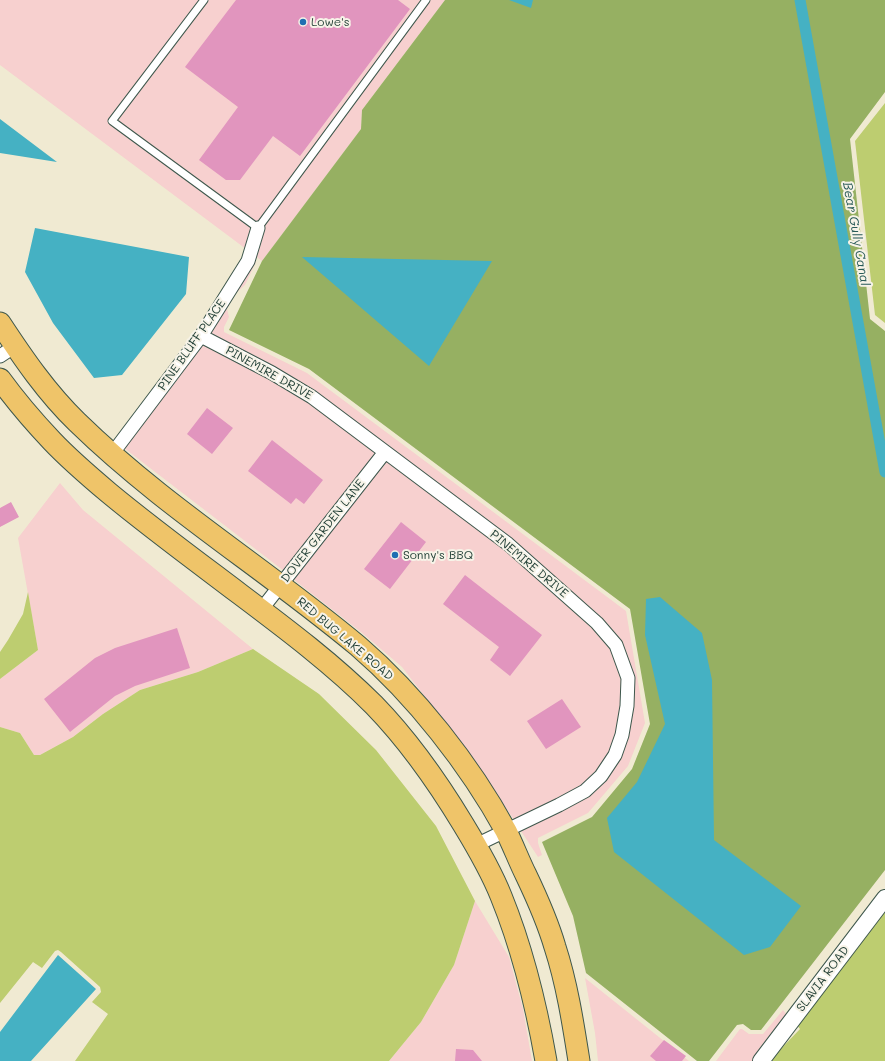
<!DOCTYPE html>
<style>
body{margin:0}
canvas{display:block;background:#f0ead2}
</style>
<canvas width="885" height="1061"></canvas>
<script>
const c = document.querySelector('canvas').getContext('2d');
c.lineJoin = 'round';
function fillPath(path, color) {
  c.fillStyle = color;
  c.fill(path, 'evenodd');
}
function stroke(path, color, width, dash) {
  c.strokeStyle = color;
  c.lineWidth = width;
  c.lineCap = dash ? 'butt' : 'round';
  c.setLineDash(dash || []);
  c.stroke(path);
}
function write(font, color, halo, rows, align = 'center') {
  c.font = font + ' Mali,sans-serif';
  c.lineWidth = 4;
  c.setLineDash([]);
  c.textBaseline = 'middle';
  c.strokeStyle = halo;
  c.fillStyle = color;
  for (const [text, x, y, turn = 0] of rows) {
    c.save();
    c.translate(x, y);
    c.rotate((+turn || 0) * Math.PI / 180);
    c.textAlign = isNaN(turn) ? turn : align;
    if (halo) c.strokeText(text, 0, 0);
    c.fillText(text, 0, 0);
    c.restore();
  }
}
const built = new Path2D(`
 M 0,0 L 445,0 L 362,110 L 361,129 L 262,261 L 0,65 Z
 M 255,261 L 256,262 L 245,285 L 236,293 L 227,309 L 229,317 L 224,327 L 224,332 L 307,373 L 626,611 L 645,723 L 628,766 L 588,813 L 538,838 L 538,843 L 542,855 L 538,857 L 521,831 L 563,810 L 589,795 L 606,780 L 621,758 L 628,736 L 633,708 L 622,644 L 511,540 L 209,334 Z
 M 203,344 L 269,378 L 309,402 L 377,453 L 284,571 L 124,448 Z
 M 387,461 L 504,548 L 593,626 L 611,647 L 622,678 L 621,705 L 617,733 L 609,752 L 596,772 L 581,786 L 556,800 L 514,820 L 476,763 L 402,667 L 361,632 L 293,579 Z
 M 60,483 L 83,510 L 253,649 L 198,672 L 140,690 L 103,714 L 73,737 L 40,755 L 34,755 L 20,733 L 0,727 L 0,679 L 38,650 L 18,538 Z
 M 475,901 L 509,957 L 523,1009 L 532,1061 L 389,1061 L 421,1022 L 454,965 Z
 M 585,978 L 689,1061 L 598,1061 L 595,1033 Z
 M 783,1010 L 787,1015 L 753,1061 L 716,1061 L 740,1029 L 742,1029 L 749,1034 L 763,1034 Z`);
const green = new Path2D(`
 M 885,103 L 885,323 L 875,315 L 855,141 Z
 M 28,592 L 38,650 L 0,679 L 0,652 L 8,640 L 23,614 Z
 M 253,649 L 319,694 L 376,750 L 436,826 L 475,901 L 454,965 L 421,1022 L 389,1061 L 75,1061 L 108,1014 L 92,1002 L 101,992 L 100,987 L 61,952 L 58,950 L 55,951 L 42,968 L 33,962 L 0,1003 L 0,727 L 20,733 L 34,755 L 40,755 L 73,737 L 103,714 L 140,690 L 198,672 Z
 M 885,908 L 885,1061 L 772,1061 L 776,1054 L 800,1029 L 796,1024 Z`);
const forest = new Path2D(`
 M 445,0 L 885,0 L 885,92 L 850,139 L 870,319 L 885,331 L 885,870 L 761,1030 L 751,1030 L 743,1024 L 737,1025 L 709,1061 L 697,1061 L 586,973 L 573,916 L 542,842 L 592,817 L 632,769 L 650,724 L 630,609 L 309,369 L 229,330 L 262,261 L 361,129 L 362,110 Z`);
const water = new Path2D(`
 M 509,0 L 533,0 L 531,8 Z
 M 0,119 L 57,162 L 0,153 Z
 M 35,228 L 189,257 L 186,294 L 122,375 L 94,378 L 53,323 L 25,272 Z
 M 302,257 L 492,261 L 429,366 Z
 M 660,597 L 702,633 L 712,680 L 714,840 L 801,906 L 770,947 L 744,955 L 614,852 L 607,818 L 637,782 L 665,724 L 645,635 L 646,599 Z
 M 58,955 L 96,989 L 31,1061 L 0,1061 L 0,1032 Z`);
const canal = new Path2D(`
 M 800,0 L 885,472`);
const building = new Path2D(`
 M 236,0 L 398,0 L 410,9 L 300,156 L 273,136 L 240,180 L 226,180 L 199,160 L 238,107 L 185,67 Z
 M 207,408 L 233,428 L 212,454 L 187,434 Z
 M 272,440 L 323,480 L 304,504 L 296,498 L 291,504 L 248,471 Z
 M 11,502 L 19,517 L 0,527 L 0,508 Z
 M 401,522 L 426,542 L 390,589 L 364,569 Z
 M 465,575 L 542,635 L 510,676 L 490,660 L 499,647 L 443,604 Z
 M 177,628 L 190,668 L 135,686 L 115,696 L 70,732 L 44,699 L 95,658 L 115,648 Z
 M 562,699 L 581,727 L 546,749 L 527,721 Z
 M 664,1040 L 686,1056 L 682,1061 L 656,1061 L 650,1056 Z
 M 456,1049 L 473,1050 L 482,1061 L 455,1061 Z`);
const service = new Path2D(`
 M 204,0 L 112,121 L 258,228 L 426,0`);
const minor = new Path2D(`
 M 201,336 L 272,373 L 312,397 L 508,544 L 597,623 L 616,645 L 628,678 L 627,706 L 622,735 L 615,755 L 601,776 L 585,791 L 559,805 L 476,845
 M 0,356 L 15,346
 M 112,454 L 201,336 L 248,261 L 258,228
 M 261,610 L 385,452`);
const tertiary = new Path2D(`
 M 761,1061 L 885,898`);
const primary = new Path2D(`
 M 0,323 C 23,358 47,393 77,422 C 163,506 266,569 358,646 C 415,695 470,765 506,831 C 513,845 519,861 526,875 C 537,898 548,923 555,947 C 567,984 573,1023 579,1061
 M 0,379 C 16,401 34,422 52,441 C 70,460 90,477 109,493 C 144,522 180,549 216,576 C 270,617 326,657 374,705 C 409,741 437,781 463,824 C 477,847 491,871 501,896 C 523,950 536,1004 546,1061`);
const markers = [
 [303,22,4,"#1f6fb2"],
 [395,555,4,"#1f6fb2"]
];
const poiNames = [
 ["Lowe's",311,22],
 ["Sonny's BBQ",403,555]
];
const streetNames = [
 ["PINE BLUFF PLACE",192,345,-55],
 ["PINEMIRE DRIVE",269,373,29],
 ["DOVER GARDEN LANE",323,531,-52],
 ["PINEMIRE DRIVE",529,564,40],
 ["RED BUG LAKE ROAD",345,639,40],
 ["SLAVIA ROAD",823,979,-53]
];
const waterNames = [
 ["Bear Gully Canal",856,234,80]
];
fillPath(built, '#f7d0cf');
fillPath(green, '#bdcd70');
fillPath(forest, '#96b062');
fillPath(water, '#45b1c3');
stroke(canal, '#45b1c3', 11);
fillPath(building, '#e195be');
stroke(service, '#3e574c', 9);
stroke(minor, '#3e574c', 15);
stroke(tertiary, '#3e574c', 18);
stroke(primary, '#3e574c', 23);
stroke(service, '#fff', 7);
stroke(minor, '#fff', 13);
stroke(tertiary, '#fff', 16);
stroke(primary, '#efc469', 21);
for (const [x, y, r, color] of markers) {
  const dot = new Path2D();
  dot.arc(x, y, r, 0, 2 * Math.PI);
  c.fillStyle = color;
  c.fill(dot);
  stroke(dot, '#f7f3e8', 1.5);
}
write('12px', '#1f3d34', '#f7f3e8', poiNames, 'left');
write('12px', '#1f3d34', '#f7f3e8', streetNames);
write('italic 13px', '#285a58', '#f7f3e8', waterNames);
</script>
